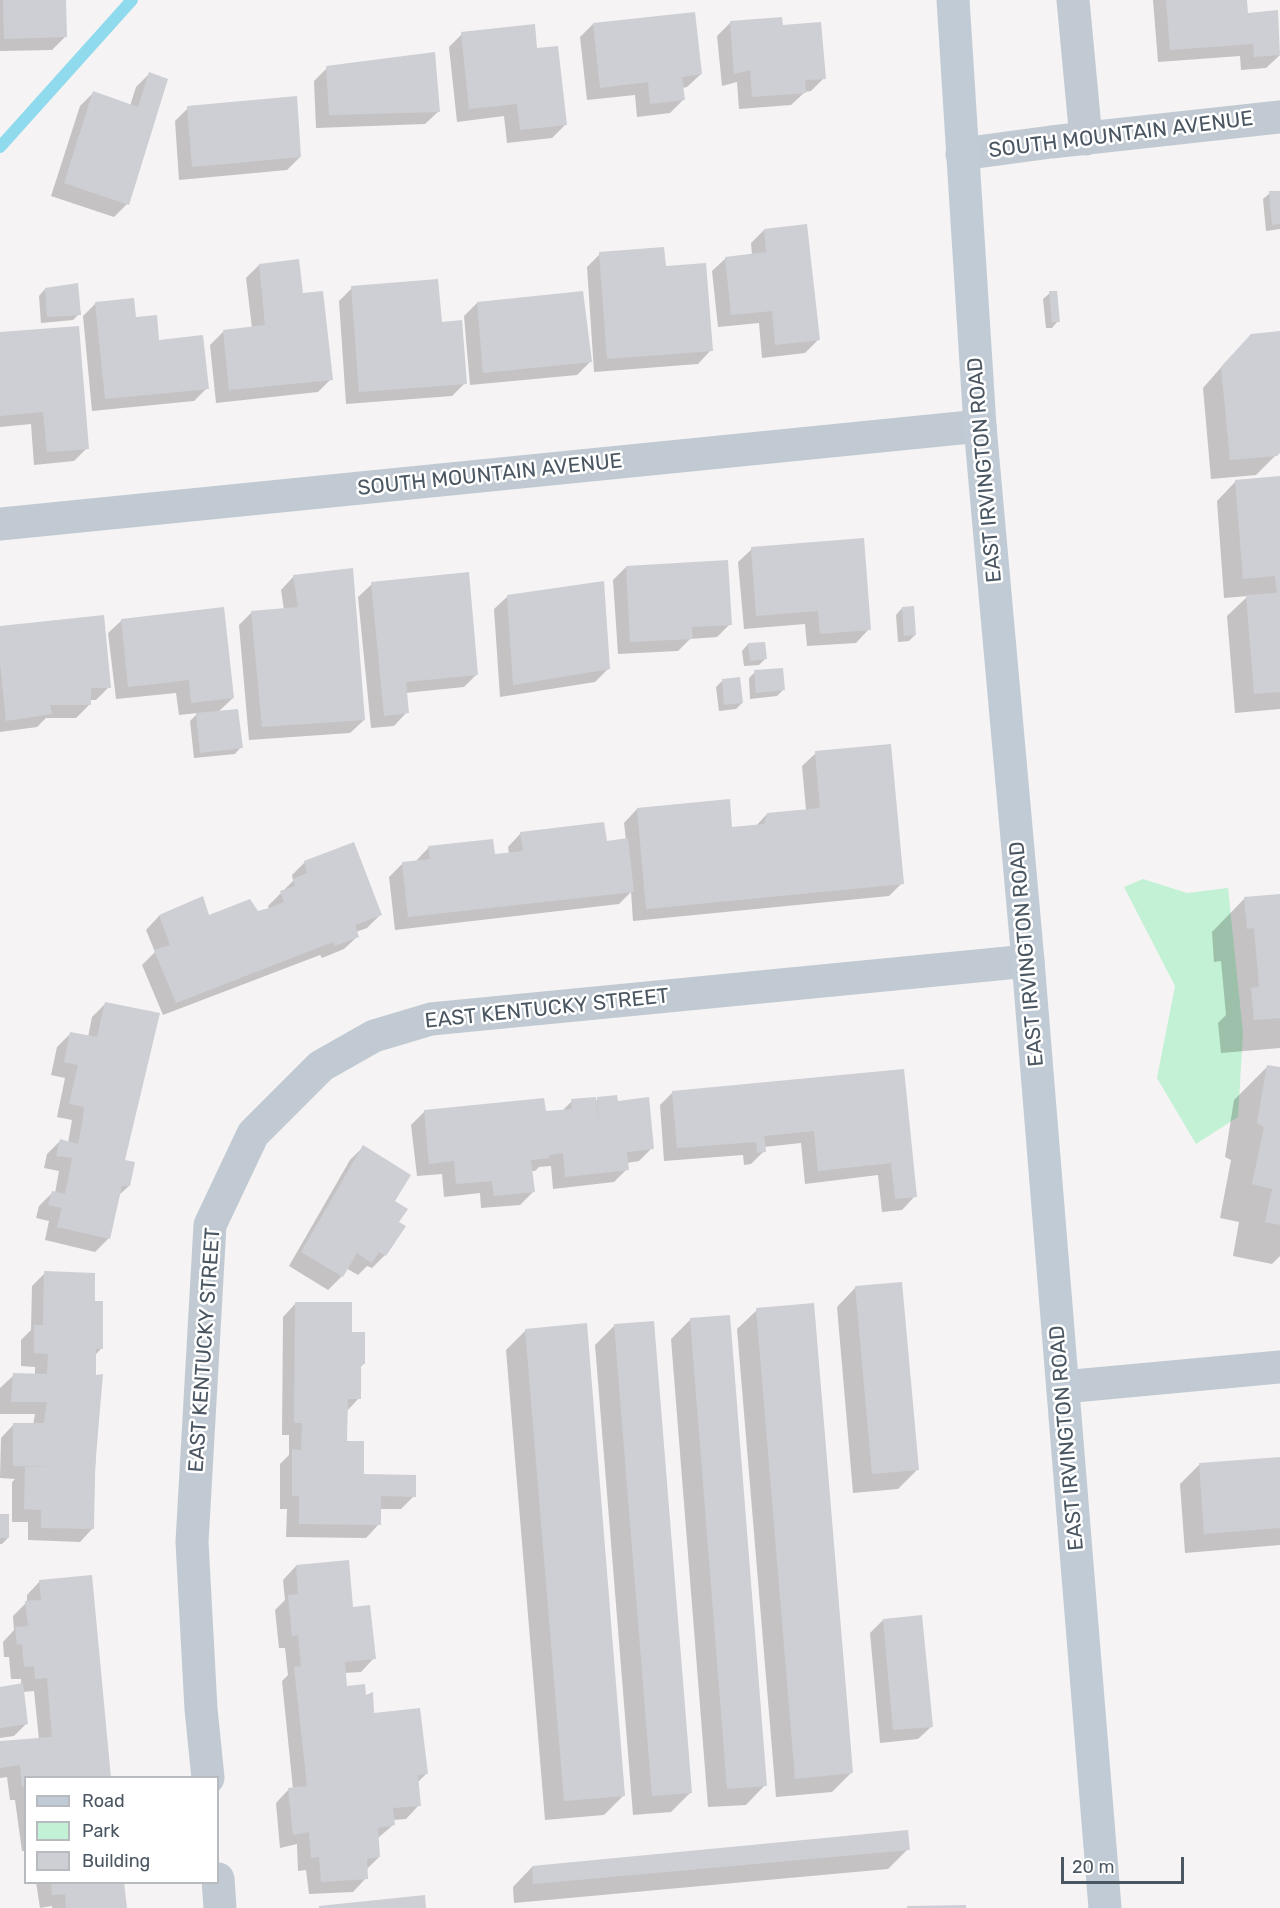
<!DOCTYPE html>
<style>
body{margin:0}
#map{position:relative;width:1280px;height:1908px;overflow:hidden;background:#f5f3f3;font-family:Rubik,sans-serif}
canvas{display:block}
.legend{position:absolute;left:24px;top:1776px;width:195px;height:108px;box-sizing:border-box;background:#fff;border:2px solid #b7bbc0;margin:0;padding:8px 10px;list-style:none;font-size:18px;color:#4a5661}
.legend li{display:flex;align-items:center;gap:12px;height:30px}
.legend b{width:30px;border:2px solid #b7bbc0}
.scale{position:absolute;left:1061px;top:1857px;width:123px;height:27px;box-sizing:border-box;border:3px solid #4a5661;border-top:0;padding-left:8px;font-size:18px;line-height:21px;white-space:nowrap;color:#4a5661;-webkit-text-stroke:4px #fff;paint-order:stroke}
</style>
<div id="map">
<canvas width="1280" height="1908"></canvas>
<ul class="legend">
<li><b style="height:8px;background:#c1cbd6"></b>Road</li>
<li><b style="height:16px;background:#c3f1d5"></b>Park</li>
<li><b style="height:16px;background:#cdcfd5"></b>Building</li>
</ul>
<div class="scale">20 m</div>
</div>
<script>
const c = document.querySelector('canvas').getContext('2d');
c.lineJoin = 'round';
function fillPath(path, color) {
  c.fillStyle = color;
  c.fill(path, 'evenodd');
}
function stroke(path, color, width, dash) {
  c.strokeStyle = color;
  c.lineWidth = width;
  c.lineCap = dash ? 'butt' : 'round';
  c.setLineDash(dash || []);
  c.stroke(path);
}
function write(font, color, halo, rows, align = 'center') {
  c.font = font + ' Rubik,sans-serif';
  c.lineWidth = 5;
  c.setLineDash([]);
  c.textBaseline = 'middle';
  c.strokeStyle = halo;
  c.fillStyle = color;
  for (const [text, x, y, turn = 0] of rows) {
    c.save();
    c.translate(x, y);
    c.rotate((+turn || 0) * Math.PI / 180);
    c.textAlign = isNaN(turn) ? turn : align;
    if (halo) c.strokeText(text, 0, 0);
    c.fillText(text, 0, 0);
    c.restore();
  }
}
const green = new Path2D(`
 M 1143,879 L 1187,893 L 1228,888 L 1243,1033 L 1238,1117 L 1196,1144 L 1157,1078 L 1175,986 L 1124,887 Z`);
const shadow = new Path2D(`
 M 0,0 L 64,0 L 65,37 L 52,50 L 0,51 Z
 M 1153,0 L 1245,0 L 1247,14 L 1280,55 L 1266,68 L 1241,70 L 1240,56 L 1158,62 Z
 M 730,23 L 782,27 L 824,78 L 811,91 L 805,92 L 791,105 L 739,109 L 737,82 L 722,86 L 717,36 Z
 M 593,24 L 701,74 L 687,87 L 682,88 L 683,100 L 670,113 L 637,117 L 635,95 L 587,100 L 580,37 Z
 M 462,34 L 535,50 L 565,125 L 552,138 L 507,143 L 504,116 L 457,122 L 449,47 Z
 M 327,68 L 439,111 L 425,124 L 316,128 L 314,81 Z
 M 149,74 L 127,204 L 114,217 L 51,196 L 80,106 L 93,93 L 130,106 L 136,87 Z
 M 188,108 L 300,157 L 287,170 L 179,180 L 175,121 Z
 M 1280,192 L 1280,229 L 1266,231 L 1263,199 L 1270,193 Z
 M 764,230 L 818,340 L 805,353 L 762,358 L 759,323 L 718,327 L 712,271 L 726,258 L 752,255 L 751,243 Z
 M 600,254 L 665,267 L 711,350 L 698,364 L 594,372 L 587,267 Z
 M 259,265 L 302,295 L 331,379 L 318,392 L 216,403 L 210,345 L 223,332 L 252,328 L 246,278 Z
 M 352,288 L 441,323 L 465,383 L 452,396 L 346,404 L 339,301 Z
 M 45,289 L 79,314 L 73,320 L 41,323 L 39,296 Z
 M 1050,293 L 1058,321 L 1052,328 L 1046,328 L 1043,299 Z
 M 96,303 L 135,318 L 207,388 L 194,401 L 92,411 L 83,316 Z
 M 477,303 L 590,362 L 577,375 L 470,385 L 464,316 Z
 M 1280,333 L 1280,451 L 1256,475 L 1211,479 L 1203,388 L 1232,355 Z
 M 0,334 L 87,448 L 74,461 L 34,465 L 31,424 L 0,427 Z
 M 1280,477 L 1280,709 L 1235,713 L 1227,616 L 1248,596 L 1224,598 L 1217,501 L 1236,481 Z
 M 752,549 L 869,629 L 856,643 L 807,646 L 805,624 L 744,629 L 738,562 Z
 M 626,567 L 730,624 L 717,637 L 690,639 L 678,651 L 618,654 L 613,580 Z
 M 294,576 L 364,720 L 350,733 L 249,740 L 239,625 L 252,612 L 284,610 L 281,590 Z
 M 372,584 L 477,674 L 464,687 L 405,693 L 407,712 L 394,726 L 371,728 L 358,597 Z
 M 508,596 L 609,668 L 595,682 L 500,697 L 494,609 Z
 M 902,608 L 915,635 L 909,641 L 898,642 L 896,615 Z
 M 122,620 L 233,698 L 218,712 L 241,747 L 235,754 L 194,758 L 190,721 L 198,713 L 179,715 L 176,693 L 116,699 L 108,633 Z
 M 0,627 L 109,687 L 96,700 L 89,700 L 89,705 L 76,718 L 46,718 L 37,727 L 0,732 Z
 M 748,644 L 765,659 L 759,665 L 744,666 L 742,651 Z
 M 755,672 L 783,690 L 777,696 L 750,699 L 749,678 Z
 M 723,680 L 742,703 L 736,709 L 719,711 L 716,687 Z
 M 816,753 L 902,883 L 889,896 L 633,921 L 631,892 L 619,904 L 395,930 L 389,877 L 402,864 L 416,861 L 429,847 L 493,856 L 509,854 L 508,847 L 521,833 L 605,843 L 626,840 L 624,823 L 637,809 L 731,829 L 755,827 L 767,814 L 806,810 L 802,766 Z
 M 305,862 L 380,915 L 367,928 L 356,932 L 358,936 L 344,949 L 322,958 L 320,955 L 163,1015 L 142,965 L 155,952 L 146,930 L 159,916 L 202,898 L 208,917 L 257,913 L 269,909 L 268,906 L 293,881 L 292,875 Z
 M 1280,895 L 1280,1048 L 1221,1053 L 1218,1023 L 1226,1015 L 1221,961 L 1214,962 L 1212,932 L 1245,898 Z
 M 105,1004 L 123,1161 L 129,1186 L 118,1196 L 108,1239 L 95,1252 L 45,1240 L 49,1221 L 36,1218 L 39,1206 L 52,1193 L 55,1193 L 59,1171 L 44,1168 L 47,1154 L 60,1141 L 68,1143 L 72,1120 L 57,1117 L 65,1078 L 51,1075 L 57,1047 L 71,1033 L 88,1037 L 92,1017 Z
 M 1268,1066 L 1280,1069 L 1280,1256 L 1272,1264 L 1233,1256 L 1239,1222 L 1220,1218 L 1231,1160 L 1225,1157 L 1234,1100 Z
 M 902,1070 L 915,1196 L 902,1210 L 882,1212 L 878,1175 L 805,1184 L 801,1143 L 764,1147 L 764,1151 L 751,1164 L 744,1165 L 743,1155 L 664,1161 L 660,1105 L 673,1092 Z
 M 598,1099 L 616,1102 L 652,1148 L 639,1161 L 627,1163 L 627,1169 L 614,1182 L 553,1189 L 551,1166 L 539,1167 L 535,1171 L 531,1171 L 533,1192 L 520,1205 L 481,1208 L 480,1193 L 444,1197 L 442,1174 L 417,1176 L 411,1125 L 425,1111 L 545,1113 L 562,1111 L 572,1101 L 595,1102 Z
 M 363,1147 L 393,1201 L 397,1223 L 385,1255 L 372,1268 L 367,1266 L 358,1275 L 346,1268 L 341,1277 L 328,1290 L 289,1266 L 350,1160 Z
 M 45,1273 L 94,1303 L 101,1349 L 95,1355 L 97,1423 L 93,1528 L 80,1542 L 28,1540 L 28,1522 L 12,1522 L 12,1482 L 15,1479 L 0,1478 L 1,1438 L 14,1424 L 33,1425 L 35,1414 L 0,1414 L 0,1388 L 14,1375 L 35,1376 L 35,1367 L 21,1366 L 21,1340 L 31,1330 L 32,1286 Z
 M 856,1287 L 917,1470 L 898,1489 L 853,1493 L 837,1307 Z
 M 296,1303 L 351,1334 L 364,1363 L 360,1368 L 359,1398 L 347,1411 L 346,1442 L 362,1475 L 414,1496 L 401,1509 L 379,1509 L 379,1524 L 366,1538 L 286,1537 L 287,1509 L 280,1509 L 280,1464 L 289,1455 L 289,1435 L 282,1435 L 283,1317 Z
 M 757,1310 L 851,1773 L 832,1792 L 776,1797 L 737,1329 Z
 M 691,1319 L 765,1785 L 746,1805 L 708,1807 L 671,1339 Z
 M 615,1325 L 691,1792 L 671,1812 L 633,1815 L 595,1345 Z
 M 526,1330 L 624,1795 L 604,1815 L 545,1820 L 506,1350 Z
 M 1280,1458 L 1280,1545 L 1185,1553 L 1180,1484 L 1199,1465 Z
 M 0,1515 L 8,1538 L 2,1544 L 0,1544 Z
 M 296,1566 L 351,1608 L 374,1658 L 361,1672 L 344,1673 L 346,1688 L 365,1697 L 373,1714 L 426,1774 L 417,1783 L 419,1805 L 406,1819 L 393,1820 L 393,1825 L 378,1838 L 379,1857 L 366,1870 L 366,1878 L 353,1892 L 309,1894 L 306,1870 L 298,1871 L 297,1844 L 280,1848 L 276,1803 L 289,1789 L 293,1789 L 282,1681 L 288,1675 L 285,1648 L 279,1648 L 275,1610 L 285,1600 L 283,1580 Z
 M 40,1581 L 109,1778 L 26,1778 L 26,1851 L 22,1851 L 15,1800 L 10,1800 L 7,1777 L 0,1778 L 0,1743 L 39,1740 L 34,1691 L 23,1692 L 27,1723 L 14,1736 L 0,1738 L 0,1688 L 21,1685 L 21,1679 L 11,1679 L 9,1657 L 4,1657 L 3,1642 L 14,1630 L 13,1616 L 27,1602 L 27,1595 Z
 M 883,1620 L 932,1726 L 918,1739 L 880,1743 L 870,1633 Z
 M 908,1849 L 888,1869 L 514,1903 L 513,1887 L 532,1867 Z
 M 36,1882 L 122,1882 L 125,1908 L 52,1908 L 52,1906 L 40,1908 Z`);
const stream = new Path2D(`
 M 0,147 L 132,0`);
const building = new Path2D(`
 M 3,0 L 66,0 L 67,37 L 4,39 Z
 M 1166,0 L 1247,0 L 1248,13 L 1278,10 L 1280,55 L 1254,57 L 1253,44 L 1170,50 Z
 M 695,12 L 702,74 L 682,77 L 685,100 L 650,104 L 648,82 L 600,88 L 593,23 Z
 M 782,17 L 783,25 L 821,22 L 826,79 L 805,80 L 806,93 L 752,97 L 750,70 L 734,74 L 730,21 Z
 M 535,24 L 537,48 L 558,46 L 567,125 L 520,130 L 517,104 L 469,109 L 461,32 Z
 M 435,52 L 440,112 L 329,115 L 326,66 Z
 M 149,72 L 168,79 L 129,205 L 64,183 L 93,91 L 138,107 Z
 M 297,96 L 301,157 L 192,167 L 187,106 Z
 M 1269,191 L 1280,191 L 1280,224 L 1272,225 Z
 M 807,224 L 820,340 L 775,345 L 772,311 L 731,315 L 725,257 L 766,252 L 764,229 Z
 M 664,247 L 666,266 L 706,263 L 713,351 L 607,359 L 599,252 Z
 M 299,259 L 303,293 L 323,291 L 333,380 L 229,390 L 223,330 L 265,325 L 259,264 Z
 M 438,279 L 442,322 L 462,320 L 467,384 L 359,392 L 351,286 Z
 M 78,283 L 81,315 L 47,317 L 45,288 Z
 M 583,291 L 592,362 L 483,373 L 477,302 Z
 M 1049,291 L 1057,291 L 1060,322 L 1052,322 Z
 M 134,298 L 136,317 L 157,315 L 159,340 L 203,335 L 209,389 L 105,399 L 95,302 Z
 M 79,326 L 89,449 L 47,452 L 43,412 L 0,416 L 0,332 Z
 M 1280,331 L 1280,453 L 1277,456 L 1230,460 L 1221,367 L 1251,334 Z
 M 1280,476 L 1280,692 L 1254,694 L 1246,595 L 1277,593 L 1275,576 L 1243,579 L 1235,480 Z
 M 864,538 L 871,630 L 820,634 L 818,611 L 756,616 L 751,547 Z
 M 728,560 L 732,625 L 692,627 L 693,639 L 630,642 L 626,566 Z
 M 353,568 L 365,720 L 262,727 L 251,611 L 298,607 L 293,575 Z
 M 469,572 L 478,675 L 406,682 L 409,713 L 384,716 L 371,582 Z
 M 604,581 L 610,669 L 513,685 L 507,595 Z
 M 914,606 L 916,635 L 904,636 L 902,607 Z
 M 224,607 L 234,698 L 191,703 L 189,680 L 128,687 L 121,619 Z
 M 104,615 L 111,688 L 91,688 L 91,705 L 50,705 L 52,714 L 6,721 L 0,663 L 0,626 Z
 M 765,642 L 767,659 L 750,661 L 748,643 Z
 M 783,668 L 785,690 L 756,693 L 754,670 Z
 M 740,677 L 743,703 L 724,705 L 722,679 Z
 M 238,709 L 243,748 L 200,753 L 196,713 Z
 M 891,744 L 904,884 L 646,909 L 637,808 L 730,799 L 732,827 L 764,824 L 767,813 L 820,808 L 815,751 Z
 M 604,822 L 607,841 L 628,838 L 634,892 L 408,917 L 402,862 L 430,859 L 428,846 L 493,839 L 495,854 L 523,851 L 520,832 Z
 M 354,842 L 382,915 L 355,925 L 359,937 L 335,946 L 333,942 L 176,1003 L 154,950 L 170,945 L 159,915 L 203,896 L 209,915 L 250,899 L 258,911 L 269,908 L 284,902 L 280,891 L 295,886 L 293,879 L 307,873 L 304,861 Z
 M 1280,894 L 1280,1018 L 1254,1020 L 1251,988 L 1259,987 L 1254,928 L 1247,929 L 1244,897 Z
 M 105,1002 L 160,1013 L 125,1160 L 135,1162 L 130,1186 L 122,1186 L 110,1239 L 57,1227 L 62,1208 L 48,1205 L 52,1191 L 65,1194 L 69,1175 L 72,1158 L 56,1156 L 60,1139 L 78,1144 L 82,1124 L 84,1107 L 69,1104 L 78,1065 L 64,1062 L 70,1032 L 97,1037 Z
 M 1267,1065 L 1280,1067 L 1280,1225 L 1265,1222 L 1272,1189 L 1252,1184 L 1264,1127 L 1257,1123 Z
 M 904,1069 L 917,1197 L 895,1199 L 891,1163 L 818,1171 L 814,1131 L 764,1136 L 766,1152 L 757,1153 L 756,1142 L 677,1148 L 672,1091 Z
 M 617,1095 L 618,1101 L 649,1097 L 654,1149 L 627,1152 L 629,1170 L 565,1177 L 563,1153 L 550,1155 L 549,1158 L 531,1160 L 535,1192 L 494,1196 L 492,1181 L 456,1184 L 454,1161 L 429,1164 L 424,1110 L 544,1098 L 546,1111 L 572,1109 L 571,1099 L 596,1097 L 599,1129 L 597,1097 Z
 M 363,1145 L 411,1175 L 395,1201 L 408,1209 L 399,1222 L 406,1226 L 386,1256 L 379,1252 L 372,1263 L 357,1253 L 343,1277 L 301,1252 Z
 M 44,1271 L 95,1273 L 95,1301 L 103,1301 L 103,1349 L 96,1349 L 96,1375 L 103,1374 L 95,1468 L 94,1529 L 41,1528 L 41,1510 L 24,1509 L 25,1467 L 59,1467 L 13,1466 L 13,1423 L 44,1423 L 47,1402 L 11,1402 L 13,1373 L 47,1374 L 48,1354 L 34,1353 L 34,1325 L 43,1325 Z
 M 902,1282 L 919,1470 L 872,1474 L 855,1286 Z
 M 295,1302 L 352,1302 L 352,1332 L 365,1332 L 365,1364 L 361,1365 L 361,1399 L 348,1399 L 347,1441 L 364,1441 L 364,1474 L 416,1475 L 416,1497 L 381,1496 L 381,1525 L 299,1524 L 299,1496 L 292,1496 L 292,1449 L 301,1450 L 302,1423 L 294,1423 Z
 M 814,1303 L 853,1773 L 795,1779 L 756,1308 Z
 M 730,1315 L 767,1786 L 727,1789 L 690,1318 Z
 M 654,1321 L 692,1793 L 652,1796 L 614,1324 Z
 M 587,1323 L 625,1796 L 564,1801 L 525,1329 Z
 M 1280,1457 L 1280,1528 L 1204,1534 L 1199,1463 Z
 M 0,1514 L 9,1514 L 9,1538 L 0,1538 Z
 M 349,1560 L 353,1607 L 370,1605 L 376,1659 L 345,1662 L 347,1686 L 365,1684 L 366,1695 L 373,1692 L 374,1713 L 420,1708 L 428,1774 L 418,1775 L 421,1806 L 393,1808 L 395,1825 L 378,1828 L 380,1857 L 367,1859 L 368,1879 L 321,1882 L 319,1857 L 311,1858 L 309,1832 L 293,1835 L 288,1788 L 307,1786 L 294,1667 L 301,1666 L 298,1635 L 292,1636 L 288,1595 L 298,1594 L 296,1565 Z
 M 92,1575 L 111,1778 L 26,1778 L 26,1787 L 22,1787 L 20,1765 L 0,1768 L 0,1741 L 52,1737 L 47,1678 L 35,1679 L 34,1666 L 24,1667 L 22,1644 L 17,1645 L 15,1627 L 28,1626 L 25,1601 L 41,1600 L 39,1580 Z
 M 922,1615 L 933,1727 L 893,1730 L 883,1619 Z
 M 23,1683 L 28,1724 L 0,1728 L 0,1687 Z
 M 908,1830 L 910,1850 L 533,1884 L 532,1866 Z
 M 51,1882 L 124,1882 L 127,1908 L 66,1908 L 65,1894 L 52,1895 Z
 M 425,1895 L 426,1908 L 319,1908 L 319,1906 Z
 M 966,1905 L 966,1908 L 907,1908 L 907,1906 Z`);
const minor = new Path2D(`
 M 1073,0 L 1086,139
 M 962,154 L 1051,142 L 1280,117
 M 0,524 L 980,426
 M 1063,1387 L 1280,1367
 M 208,1778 L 201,1709 L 192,1542 L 210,1225 L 253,1134 L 321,1066 L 374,1036 L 431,1019 L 1028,961
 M 218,1879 L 220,1908`);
const secondary = new Path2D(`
 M 953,0 L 980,426 L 1028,961 L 1105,1908`);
const streetNames = [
 ["SOUTH MOUNTAIN AVENUE",1121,135,-7],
 ["EAST IRVINGTON ROAD",985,470,-95],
 ["SOUTH MOUNTAIN AVENUE",490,475,-6],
 ["EAST IRVINGTON ROAD",1027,954,-95],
 ["EAST KENTUCKY STREET",547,1009,-6],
 ["EAST KENTUCKY STREET",205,1350,-86],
 ["EAST IRVINGTON ROAD",1067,1438,-95]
];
fillPath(green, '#c3f1d5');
fillPath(shadow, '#0003');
stroke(stream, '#90daee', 12);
fillPath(building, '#cdcfd5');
stroke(minor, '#c1cad2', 33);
stroke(secondary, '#c1cbd6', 33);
write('21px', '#4a5661', '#fff', streetNames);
</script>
